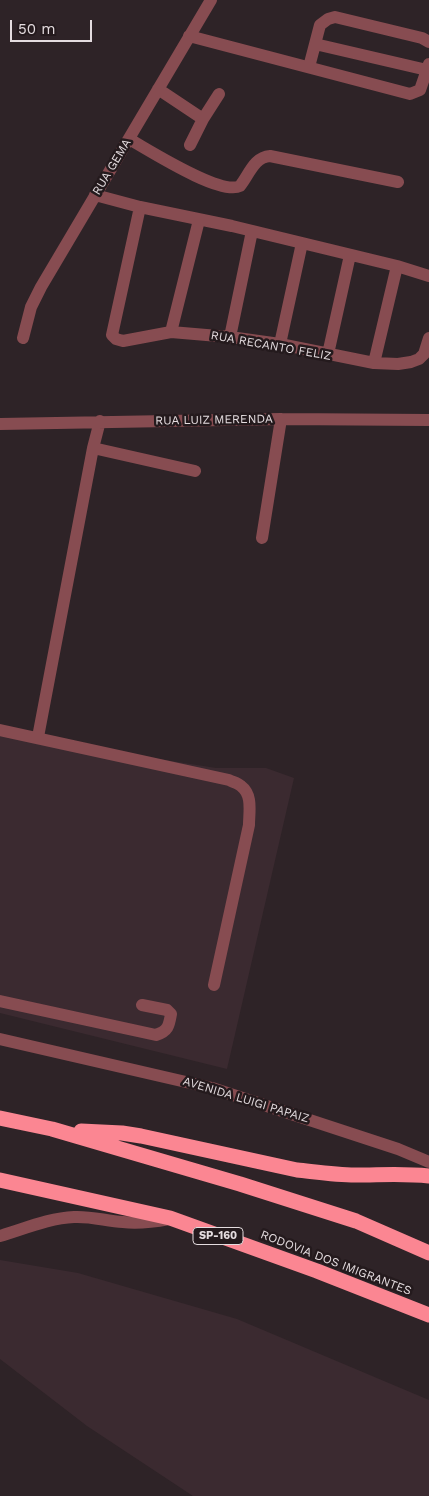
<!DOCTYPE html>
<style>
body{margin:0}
#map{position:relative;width:429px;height:1496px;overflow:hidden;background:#2e2327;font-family:"Work Sans",sans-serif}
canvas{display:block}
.scale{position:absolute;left:10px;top:20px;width:82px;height:22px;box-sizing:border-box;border:2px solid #e4dcdf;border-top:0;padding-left:6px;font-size:15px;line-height:18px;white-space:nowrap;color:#e4dcdf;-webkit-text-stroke:4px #241a1d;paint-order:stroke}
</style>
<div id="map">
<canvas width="429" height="1496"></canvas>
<div class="scale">50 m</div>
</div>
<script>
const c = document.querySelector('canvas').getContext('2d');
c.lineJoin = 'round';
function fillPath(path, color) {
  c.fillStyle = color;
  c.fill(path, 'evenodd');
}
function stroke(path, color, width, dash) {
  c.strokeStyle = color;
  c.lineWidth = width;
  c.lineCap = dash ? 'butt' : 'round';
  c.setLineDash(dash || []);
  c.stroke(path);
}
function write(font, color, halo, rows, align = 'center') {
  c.font = font + ' "Work Sans",sans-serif';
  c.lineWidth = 5;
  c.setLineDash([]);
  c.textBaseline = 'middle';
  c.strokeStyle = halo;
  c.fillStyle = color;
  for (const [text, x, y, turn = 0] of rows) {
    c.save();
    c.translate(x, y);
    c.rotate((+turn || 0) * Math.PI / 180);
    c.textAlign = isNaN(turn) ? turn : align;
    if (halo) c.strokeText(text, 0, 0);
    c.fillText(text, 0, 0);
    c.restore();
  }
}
const built = new Path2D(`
 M 0,725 L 114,752 L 216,768 L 266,768 L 294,778 L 227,1069 L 0,1013 Z
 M 0,1260 L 78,1273 L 237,1319 L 429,1400 L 429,1496 L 193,1496 L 87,1426 L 0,1359 Z`);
const minor = new Path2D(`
 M 189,36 L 410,94 L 420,90 L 429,64
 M 315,44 L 427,70
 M 309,67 L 320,25 L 328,19 L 335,17 L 422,38 L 429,42
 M 158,89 L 203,119 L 219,94
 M 129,139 C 149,150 220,196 240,186 C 249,175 254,157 270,156 L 398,182
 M 190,145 L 203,119
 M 95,195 L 140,207 L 232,226 L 397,266 L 429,276
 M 140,207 L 112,335 L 116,339 L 123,341 L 171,332 L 230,337 L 280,344 L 374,363 L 398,364 L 411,362 L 419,359 L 424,354 L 429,338
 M 171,332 L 199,220
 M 230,337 L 252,231
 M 23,338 L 31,307 L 41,287 L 211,0
 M 280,344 L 302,243
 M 328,354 L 350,255
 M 374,363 L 397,266
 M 0,424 L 281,419 L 429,420
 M 93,448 L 195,471
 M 262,538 L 281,419
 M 0,730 L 229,780 C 233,782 238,783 241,786 C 253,795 249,812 249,825 L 214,985
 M 38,737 L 93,448 L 100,421
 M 0,1001 L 156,1035 C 168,1031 169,1026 171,1014 L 167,1010 L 142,1005
 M 0,1039 L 212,1088 L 398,1149 L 429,1162
 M 0,1236 C 24,1229 49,1218 74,1217 C 91,1216 106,1221 123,1222 C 139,1224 153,1222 169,1219`);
const highway = new Path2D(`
 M 0,1118 L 52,1129 L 240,1184 L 356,1221 L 429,1253
 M 81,1131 L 122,1133 L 141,1136 L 297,1170 C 316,1172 336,1175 355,1175 C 380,1175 404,1173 429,1176
 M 0,1180 L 170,1218 L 317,1271 L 429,1315`);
const shields = [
 [218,1236,50]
];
const shieldNames = [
 ["SP-160",218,1236]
];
const streetNames = [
 ["RUA GEMA",112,167,-59],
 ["RUA RECANTO FELIZ",271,346,10],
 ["RUA LUIZ MERENDA",214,420,-1],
 ["AVENIDA LUIGI PAPAIZ",246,1100,17],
 ["RODOVIA DOS IMIGRANTES",336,1263,21]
];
fillPath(built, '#3b2a30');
stroke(minor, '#874c51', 12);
stroke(highway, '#fb8692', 15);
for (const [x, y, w] of shields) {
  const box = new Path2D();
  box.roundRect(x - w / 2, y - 8.5, w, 17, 4);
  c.fillStyle = '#241a1d';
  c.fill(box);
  stroke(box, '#e4dcdf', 1);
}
write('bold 11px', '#e4dcdf', null, shieldNames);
write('12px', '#e4dcdf', '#241a1d', streetNames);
</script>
